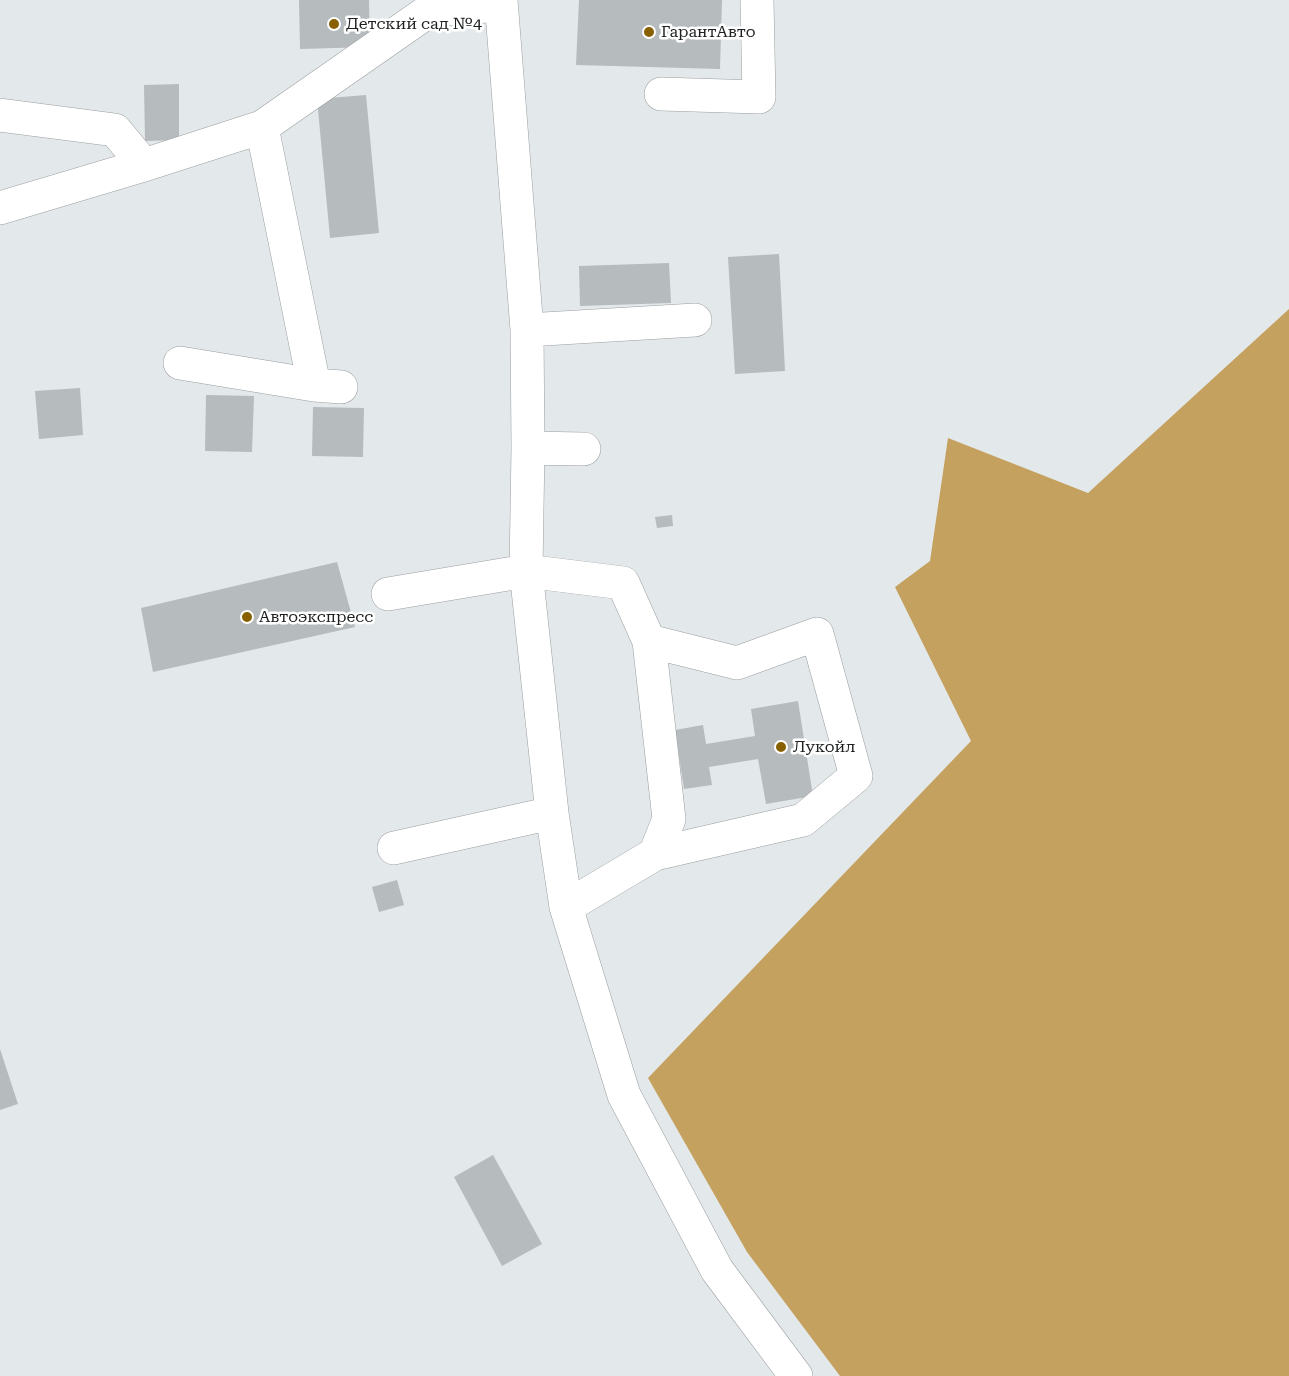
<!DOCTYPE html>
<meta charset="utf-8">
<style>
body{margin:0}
canvas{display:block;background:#e3e8ea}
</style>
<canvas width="1289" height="1376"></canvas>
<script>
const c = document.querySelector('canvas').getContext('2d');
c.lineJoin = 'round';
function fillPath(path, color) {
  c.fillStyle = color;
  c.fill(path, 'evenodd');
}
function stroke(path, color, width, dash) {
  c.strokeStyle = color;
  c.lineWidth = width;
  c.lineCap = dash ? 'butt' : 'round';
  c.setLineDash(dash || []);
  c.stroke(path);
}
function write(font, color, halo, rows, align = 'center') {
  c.font = font + ' "Roboto Serif",serif';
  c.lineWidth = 5;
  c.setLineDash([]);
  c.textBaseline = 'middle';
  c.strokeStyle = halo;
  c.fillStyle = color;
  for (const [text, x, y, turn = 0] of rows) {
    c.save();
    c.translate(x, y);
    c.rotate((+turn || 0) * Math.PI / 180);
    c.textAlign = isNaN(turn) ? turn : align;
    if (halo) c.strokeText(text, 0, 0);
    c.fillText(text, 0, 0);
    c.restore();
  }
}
const forest = new Path2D(`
 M 1289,309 L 1289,1376 L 840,1376 L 747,1252 L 648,1078 L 971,741 L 895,587 L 930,561 L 948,438 L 1088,493 Z`);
const building = new Path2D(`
 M 299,0 L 369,0 L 370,47 L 300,49 Z
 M 579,0 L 722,0 L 720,69 L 576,65 Z
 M 179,84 L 179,140 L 145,141 L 144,85 Z
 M 366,95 L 379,233 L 330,238 L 317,99 Z
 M 779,254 L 785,371 L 735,374 L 728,257 Z
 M 669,263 L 671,303 L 580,306 L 579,266 Z
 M 80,388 L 83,435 L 39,439 L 35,391 Z
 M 206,395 L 254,396 L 252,452 L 205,451 Z
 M 313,407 L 364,408 L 363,457 L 312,456 Z
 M 672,515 L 673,526 L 657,528 L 655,517 Z
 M 337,562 L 355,627 L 153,672 L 141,608 Z
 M 798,701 L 813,796 L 766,804 L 758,759 L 709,767 L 712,785 L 684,789 L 675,730 L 703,725 L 706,744 L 755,736 L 751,709 Z
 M 397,880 L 404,905 L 379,912 L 372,887 Z
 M 0,1049 L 18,1104 L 0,1110 Z
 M 493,1155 L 542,1244 L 502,1266 L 454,1177 Z`);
const minor = new Path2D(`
 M 501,0 L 527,330 L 528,448 L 526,571 L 552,813 L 566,907 L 624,1095 L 717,1270 L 796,1376
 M 661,94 L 759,97 L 757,0
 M 0,115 L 115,130 L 144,165
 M 262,127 L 314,385
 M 0,208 L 144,165 L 262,127 L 430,10 L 501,5
 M 527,330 L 695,320
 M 180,363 L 314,385 L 341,387
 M 528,448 L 584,449
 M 388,594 L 526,571 L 623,583 L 649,641 L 669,819 L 655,854 L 566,907
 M 649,641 L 737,663 L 817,634 L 856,776 L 803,820 L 655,854
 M 394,848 L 552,813`);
const markers = [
 [334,24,6,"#886000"],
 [649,32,6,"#886000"],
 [247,617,6,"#886000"],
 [781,747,6,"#886000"]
];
const poiNames = [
 ["Детский сад №4",346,24],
 ["ГарантАвто",661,32],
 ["Автоэкспресс",259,617],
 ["Лукойл",793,747]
];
fillPath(forest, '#c5a15f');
fillPath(building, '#b6bbbd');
stroke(minor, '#9a9ea0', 34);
stroke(minor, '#fff', 33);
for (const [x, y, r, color] of markers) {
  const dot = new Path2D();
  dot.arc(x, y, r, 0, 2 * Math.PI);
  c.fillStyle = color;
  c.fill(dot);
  stroke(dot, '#fff', 2);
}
write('16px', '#1d1f20', '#fff', poiNames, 'left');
</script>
